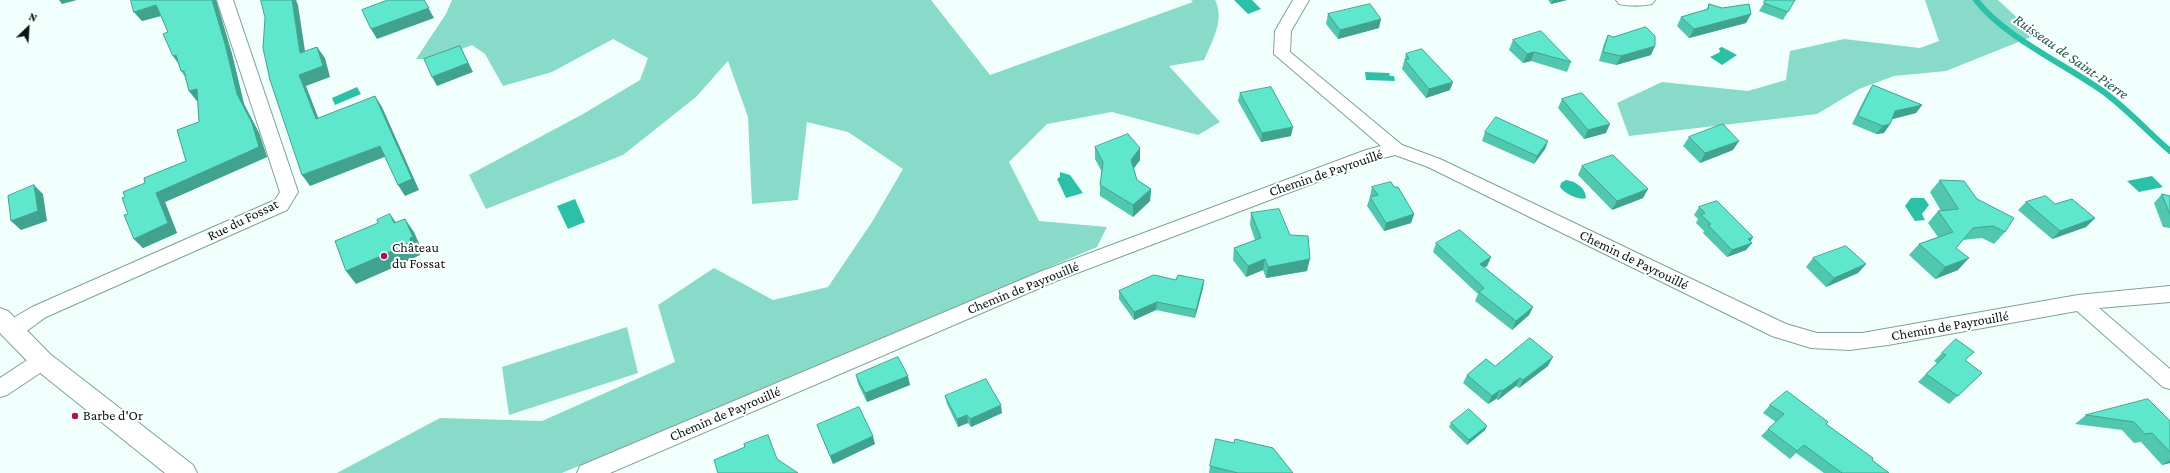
<!DOCTYPE html>
<meta charset="utf-8">
<style>
body{margin:0}
#map{position:relative;width:2170px;height:473px;overflow:hidden;background:#f0fffb;font-family:"Crimson Pro",serif}
canvas{display:block}
.north{position:absolute;left:8px;top:8px;width:40px;height:40px;-webkit-text-stroke:3px #fff;paint-order:stroke;rotate:25deg;font-size:11px;font-weight:700;line-height:16px;text-align:center;color:#071512}
.north::after{content:'';display:block;margin:auto;width:14px;height:18px;background:#071512;clip-path:polygon(50% 0,100% 100%,50% 72%,0 100%)}
</style>
<div id="map">
<canvas width="2170" height="473"></canvas>
<div class="north">N</div>
</div>
<script>
const c = document.querySelector('canvas').getContext('2d');
c.lineJoin = 'round';
function fillPath(path, color) {
  c.fillStyle = color;
  c.fill(path, 'evenodd');
}
function stroke(path, color, width, dash) {
  c.strokeStyle = color;
  c.lineWidth = width;
  c.lineCap = dash ? 'butt' : 'round';
  c.setLineDash(dash || []);
  c.stroke(path);
}
function write(font, color, halo, rows, align = 'center') {
  c.font = font + ' "Crimson Pro",serif';
  c.lineWidth = 4;
  c.setLineDash([]);
  c.textBaseline = 'middle';
  c.strokeStyle = halo;
  c.fillStyle = color;
  for (const [text, x, y, turn = 0] of rows) {
    c.save();
    c.translate(x, y);
    c.rotate((+turn || 0) * Math.PI / 180);
    c.textAlign = isNaN(turn) ? turn : align;
    if (halo) c.strokeText(text, 0, 0);
    c.fillText(text, 0, 0);
    c.restore();
  }
}
const green = new Path2D(`
 M 452,0 L 931,0 L 990,75 L 1193,2 L 1191,0 L 1215,0 C 1225,19 1212,42 1204,60 L 1169,66 L 1220,122 L 1198,135 L 1112,112 L 1047,124 L 1009,162 L 1039,221 L 1107,227 L 1097,247 L 562,473 L 337,473 L 440,418 L 542,421 L 675,362 L 658,305 L 714,268 L 773,300 L 828,287 L 872,222 L 903,169 L 848,132 L 807,122 L 798,200 L 752,204 L 748,117 L 728,61 L 696,97 L 623,155 L 486,209 L 469,175 L 583,114 L 640,80 L 648,58 L 613,39 L 552,72 L 503,86 L 485,54 L 472,45 L 436,59 L 416,59 L 446,14 Z
 M 1925,0 L 1998,0 L 2036,35 L 1946,71 L 1894,76 L 1859,89 L 1817,114 L 1629,136 L 1617,103 L 1662,82 L 1748,91 L 1786,80 L 1790,51 L 1844,39 L 1920,48 L 1939,41 Z
 M 627,327 L 638,373 L 509,415 L 502,367 Z`);
const water = new Path2D(`
 M 1234,0 L 1252,0 L 1261,9 L 1248,14 Z
 M 1722,47 L 1737,55 L 1722,65 L 1710,57 L 1720,52 L 1719,48 Z
 M 1365,72 L 1389,73 L 1390,76 L 1394,76 L 1395,81 L 1366,80 Z
 M 357,87 L 361,94 L 335,105 L 332,98 Z
 M 1060,172 L 1070,175 L 1083,193 L 1066,198 L 1057,179 L 1060,177 Z
 M 2152,176 L 2163,187 L 2139,192 L 2127,181 Z
 M 1566,180 C 1575,181 1586,188 1586,198 C 1579,201 1564,193 1560,187 L 1561,183 Z
 M 1911,198 L 1924,198 L 1929,205 L 1922,214 L 1925,220 L 1915,221 L 1905,206 Z
 M 575,199 L 585,222 L 568,229 L 557,206 Z`);
const stream = new Path2D(`
 M 1976,0 C 2003,36 2066,65 2104,92 C 2127,109 2148,132 2170,151`);
const street = new Path2D(`
 M 217,0 L 233,0 L 298,192 L 287,210 L 46,317 C 34,325 18,341 3,336 L 0,330 L 3,324 L 32,307 L 275,200 L 280,192 Z
 M 1293,0 L 1309,0 L 1291,31 L 1290,52 L 1402,145 L 1440,159 L 1786,324 L 1817,333 L 1862,333 L 2078,295 L 2170,286 L 2170,302 L 2099,308 L 2170,369 L 2170,389 L 2163,387 L 2077,311 L 1888,345 L 1849,350 L 1811,348 L 1772,336 L 1428,167 L 1395,155 L 1375,160 L 1056,281 L 610,473 L 577,473 L 580,466 L 1042,271 L 1366,150 L 1381,146 L 1274,54 L 1275,31 Z
 M 1616,0 L 1655,0 L 1652,4 C 1642,6 1629,6 1619,4 Z
 M 42,353 L 49,355 L 52,361 L 49,367 L 7,395 L 0,397 L 0,378 L 35,355 Z`);
const secondary = new Path2D(`
 M 0,308 L 8,311 L 50,354 L 193,465 L 197,473 L 165,473 L 34,368 L 0,333 Z`);
const wall = new Path2D(`
 M 216,0 L 232,54 L 244,104 L 259,133 L 267,157 L 165,202 L 177,233 L 143,248 L 134,239 L 125,197 L 145,183 L 186,161 L 199,122 L 198,101 L 197,101 L 189,91 L 185,77 L 181,71 L 168,32 L 161,16 L 142,21 L 134,12 Z
 M 1548,0 L 1567,0 L 1551,4 Z
 M 1795,0 L 1783,20 L 1759,11 L 1764,3 Z
 M 1709,4 L 1722,8 L 1751,14 L 1746,23 L 1689,38 L 1677,26 L 1681,17 L 1706,10 Z
 M 1328,14 L 1379,28 L 1338,39 L 1326,24 Z
 M 1608,35 L 1651,55 L 1616,65 L 1599,61 L 1604,44 Z
 M 1513,40 L 1571,62 L 1567,72 L 1531,61 L 1523,63 L 1509,50 Z
 M 1406,54 L 1450,90 L 1426,98 L 1402,69 Z
 M 1873,85 L 1922,105 L 1916,113 L 1892,119 L 1890,124 L 1884,133 L 1876,134 L 1852,124 L 1867,94 Z
 M 1240,93 L 1291,136 L 1261,142 L 1238,101 Z
 M 1562,99 L 1606,133 L 1584,139 L 1558,108 Z
 M 1485,132 L 1548,141 L 1545,149 L 1534,164 L 1482,141 Z
 M 1689,137 L 1733,150 L 1700,163 L 1683,146 Z
 M 1095,147 L 1140,160 L 1134,168 L 1137,180 L 1151,189 L 1150,201 L 1133,217 L 1100,196 L 1100,185 L 1102,172 L 1095,159 Z
 M 1582,166 L 1648,189 L 1643,198 L 1612,210 L 1578,175 Z
 M 1940,180 L 1977,199 L 2005,232 L 1994,244 L 1982,238 L 1963,240 L 1956,248 L 1958,270 L 1935,279 L 1909,255 L 1919,244 L 1938,237 L 1928,223 L 1938,211 L 1941,211 L 1930,192 Z
 M 1372,187 L 1394,187 L 1414,214 L 1411,223 L 1384,231 L 1367,206 L 1370,197 L 1371,197 L 1370,196 Z
 M 2162,194 L 2170,196 L 2170,228 L 2163,227 L 2154,203 Z
 M 2026,202 L 2055,204 L 2095,218 L 2086,227 L 2052,239 L 2018,210 Z
 M 1699,207 L 1753,237 L 1750,241 L 1752,243 L 1746,250 L 1727,257 L 1703,233 L 1704,231 L 1696,223 L 1698,219 L 1694,215 Z
 M 1251,213 L 1290,235 L 1307,271 L 1266,278 L 1263,270 L 1246,277 L 1233,260 L 1234,248 L 1255,240 L 1250,225 Z
 M 1436,243 L 1491,257 L 1487,266 L 1484,267 L 1533,307 L 1529,315 L 1512,330 L 1475,301 L 1478,294 L 1433,252 Z
 M 1813,258 L 1866,264 L 1858,273 L 1826,287 L 1806,267 Z
 M 1176,280 L 1204,280 L 1203,288 L 1195,318 L 1156,310 L 1134,320 L 1119,299 L 1119,291 Z
 M 1956,339 L 1965,360 L 1982,373 L 1949,404 L 1918,382 L 1937,363 L 1934,361 Z
 M 1495,366 L 1548,366 L 1519,388 L 1516,386 L 1498,400 L 1496,399 L 1488,404 L 1463,383 L 1467,375 Z
 M 856,375 L 910,385 L 867,402 L 858,384 Z
 M 945,396 L 1002,413 L 971,427 L 968,423 L 958,427 L 947,404 Z
 M 1770,405 L 1826,424 L 1872,460 L 1889,473 L 1824,473 L 1796,453 L 1790,459 L 1761,436 L 1768,429 L 1776,422 L 1763,413 Z
 M 2086,415 L 2170,421 L 2170,463 L 2162,465 L 2141,442 L 2134,443 L 2122,430 L 2075,424 Z
 M 1451,423 L 1485,430 L 1467,445 L 1449,427 Z
 M 817,425 L 875,444 L 833,464 Z
 M 1234,443 L 1293,473 L 1209,473 L 1210,466 Z`);
const shadedWall = new Path2D(`
 M 59,0 L 77,0 L 62,4 Z
 M 212,0 L 216,0 L 232,54 L 244,104 L 259,133 L 267,157 L 165,202 L 177,233 L 143,248 L 134,239 L 156,193 L 252,123 L 237,94 Z
 M 292,0 L 296,0 L 298,5 L 307,64 L 300,53 Z
 M 424,0 L 434,18 L 377,39 L 371,29 Z
 M 1553,0 L 1567,0 L 1551,4 Z
 M 156,5 L 164,15 L 142,21 L 134,12 Z
 M 1751,14 L 1746,23 L 1689,38 L 1694,29 Z
 M 1381,19 L 1379,28 L 1338,39 L 1340,30 Z
 M 460,46 L 473,72 L 437,86 L 432,77 Z
 M 1655,46 L 1651,55 L 1616,65 L 1621,56 Z
 M 317,47 L 325,58 L 330,77 L 306,86 L 323,130 L 316,119 L 299,75 Z
 M 1534,52 L 1531,61 L 1523,63 L 1527,54 Z
 M 176,55 L 180,66 L 173,56 Z
 M 1453,82 L 1450,90 L 1426,98 L 1429,89 Z
 M 197,89 L 204,98 L 197,101 L 189,91 Z
 M 375,96 L 382,107 L 419,190 L 405,196 L 398,185 Z
 M 1922,105 L 1916,113 L 1889,120 L 1895,111 Z
 M 1610,124 L 1606,133 L 1584,139 L 1588,130 Z
 M 1890,124 L 1884,133 L 1876,134 L 1883,126 Z
 M 1293,127 L 1291,136 L 1261,142 L 1262,133 Z
 M 1548,141 L 1545,149 L 1534,164 L 1537,156 Z
 M 1739,141 L 1733,150 L 1700,163 L 1705,153 Z
 M 380,146 L 387,156 L 310,186 L 302,175 Z
 M 1140,148 L 1140,160 L 1131,172 L 1131,160 Z
 M 34,185 L 43,194 L 47,221 L 21,230 L 11,221 Z
 M 1151,189 L 1150,201 L 1133,217 L 1133,205 Z
 M 1648,189 L 1643,198 L 1612,210 L 1617,201 Z
 M 390,214 L 399,227 L 394,223 Z
 M 1414,214 L 1411,223 L 1384,231 L 1386,223 Z
 M 2095,218 L 2086,227 L 2052,239 L 2060,231 Z
 M 405,219 L 414,232 L 422,250 L 419,251 L 420,255 L 406,262 L 356,284 L 346,271 Z
 M 1753,237 L 1749,244 L 1752,243 L 1746,250 L 1727,257 L 1732,250 Z
 M 1491,257 L 1487,266 L 1476,273 L 1480,264 Z
 M 1969,258 L 1958,270 L 1935,279 L 1945,267 Z
 M 1265,259 L 1263,270 L 1246,277 L 1248,266 Z
 M 1310,259 L 1307,271 L 1266,278 L 1268,267 Z
 M 1866,264 L 1858,273 L 1826,287 L 1834,278 Z
 M 1204,280 L 1203,288 L 1195,318 L 1196,310 Z
 M 1157,302 L 1156,310 L 1134,320 L 1134,312 Z
 M 1533,307 L 1529,315 L 1512,330 L 1516,321 Z
 M 1553,357 L 1548,366 L 1519,388 L 1523,380 Z
 M 908,376 L 910,385 L 867,402 L 865,393 Z
 M 1520,378 L 1516,386 L 1498,400 L 1502,391 Z
 M 1500,390 L 1496,399 L 1488,404 L 1492,396 Z
 M 1001,405 L 1002,413 L 971,427 L 970,419 Z
 M 967,415 L 968,423 L 958,427 L 957,419 Z
 M 1487,426 L 1485,430 L 1467,445 L 1469,440 Z
 M 873,436 L 875,444 L 833,464 L 830,456 Z
 M 2170,460 L 2170,463 L 2162,465 Z`);
const building = new Path2D(`
 M 131,0 L 212,0 L 225,44 L 237,94 L 252,123 L 259,147 L 156,193 L 168,223 L 134,239 L 124,215 L 128,214 L 122,198 L 125,197 L 123,192 L 145,183 L 144,178 L 186,161 L 177,130 L 199,122 L 197,89 L 189,91 L 184,71 L 181,71 L 176,55 L 173,56 L 163,34 L 168,32 L 156,5 L 134,12 Z
 M 261,0 L 292,0 L 300,53 L 317,47 L 323,66 L 299,75 L 316,119 L 375,96 L 412,179 L 398,185 L 380,146 L 302,175 L 270,80 L 263,48 L 265,18 Z
 M 388,0 L 424,0 L 429,8 L 371,29 L 362,10 Z
 M 1765,0 L 1795,0 L 1788,12 L 1764,3 Z
 M 1370,4 L 1381,19 L 1340,30 L 1328,14 Z
 M 1709,4 L 1722,8 L 1749,4 L 1751,14 L 1694,29 L 1681,17 L 1708,9 Z
 M 1646,27 L 1655,36 L 1655,46 L 1621,56 L 1603,52 L 1608,35 L 1613,37 Z
 M 1541,31 L 1571,62 L 1534,52 L 1527,54 L 1513,40 Z
 M 460,46 L 468,63 L 432,77 L 424,59 Z
 M 1422,49 L 1453,82 L 1429,89 L 1405,60 L 1409,59 L 1406,54 Z
 M 1873,85 L 1922,105 L 1895,111 L 1890,124 L 1883,126 L 1858,116 Z
 M 1271,87 L 1293,127 L 1262,133 L 1240,93 Z
 M 1582,93 L 1610,124 L 1588,130 L 1562,99 Z
 M 1496,117 L 1548,141 L 1537,156 L 1485,132 Z
 M 1723,124 L 1739,141 L 1705,153 L 1689,137 Z
 M 1128,134 L 1140,148 L 1131,160 L 1137,180 L 1151,189 L 1133,205 L 1100,185 L 1103,162 L 1095,147 Z
 M 1613,155 L 1648,189 L 1617,201 L 1582,166 Z
 M 1940,180 L 1964,181 L 1977,199 L 2014,218 L 2005,232 L 1993,226 L 1973,228 L 1956,248 L 1969,258 L 1945,267 L 1919,244 L 1953,232 L 1938,211 L 1958,209 Z
 M 1391,182 L 1394,187 L 1398,187 L 1414,214 L 1386,223 L 1370,197 L 1378,195 L 1372,187 Z
 M 34,185 L 38,211 L 11,221 L 8,196 Z
 M 2162,194 L 2170,196 L 2170,214 Z
 M 2046,196 L 2055,204 L 2072,199 L 2095,218 L 2060,231 L 2026,202 Z
 M 1717,201 L 1753,237 L 1748,239 L 1752,243 L 1732,250 L 1708,225 L 1711,224 L 1701,215 L 1705,213 L 1699,207 Z
 M 1279,209 L 1290,235 L 1308,236 L 1310,259 L 1268,267 L 1265,259 L 1248,266 L 1234,248 L 1261,238 L 1251,213 Z
 M 390,214 L 394,223 L 405,219 L 413,237 L 410,238 L 411,242 L 397,249 L 346,271 L 335,241 L 378,223 L 377,220 Z
 M 1460,230 L 1491,257 L 1480,264 L 1533,307 L 1516,321 L 1479,292 L 1484,288 L 1436,243 Z
 M 1846,246 L 1866,264 L 1834,278 L 1813,258 Z
 M 1154,275 L 1176,280 L 1178,275 L 1204,280 L 1196,310 L 1157,302 L 1134,312 L 1119,291 Z
 M 1530,338 L 1553,357 L 1523,380 L 1520,378 L 1502,391 L 1500,390 L 1492,396 L 1467,375 L 1486,359 L 1495,366 Z
 M 1956,339 L 1974,352 L 1965,360 L 1982,373 L 1958,396 L 1926,374 L 1946,355 L 1942,353 Z
 M 898,357 L 908,376 L 865,393 L 856,375 Z
 M 986,379 L 1001,405 L 970,419 L 967,415 L 957,419 L 945,396 Z
 M 1787,391 L 1828,422 L 1826,424 L 1873,458 L 1872,460 L 1889,473 L 1842,473 L 1804,445 L 1797,451 L 1768,429 L 1784,414 L 1770,405 Z
 M 2148,399 L 2170,421 L 2170,452 L 2152,433 L 2145,434 L 2134,422 L 2086,415 Z
 M 859,407 L 873,436 L 830,456 L 817,425 Z
 M 1469,409 L 1487,426 L 1469,440 L 1451,423 Z
 M 768,435 L 777,459 L 798,473 L 718,473 L 714,460 L 745,447 L 744,444 Z
 M 1216,439 L 1234,443 L 1235,439 L 1273,448 L 1293,473 L 1238,473 L 1210,466 Z`);
const markers = [
 [384,256,4,"#a2145b"],
 [75,416,4,"#a2145b"]
];
const streetNames = [
 ["Chemin de Payrouillé",1326,173,-19],
 ["Rue du Fossat",243,220,-26],
 ["Chemin de Payrouillé",1634,260,26],
 ["Chemin de Payrouillé",1023,288,-22],
 ["Chemin de Payrouillé",1950,326,-10],
 ["Chemin de Payrouillé",725,414,-23]
];
const poiNames = [
 ["Château",392,248],
 ["du Fossat",392,264],
 ["Barbe d'Or",83,416]
];
const waterNames = [
 ["Ruisseau de Saint-Pierre",2071,57,35]
];
fillPath(green, '#87dbc8');
fillPath(water, '#2cc0a7');
stroke(stream, '#2cc0a7', 6);
stroke(street, '#7ea299', 2);
stroke(secondary, '#7ea299', 2);
fillPath(street, '#fff');
fillPath(secondary, '#fff');
fillPath(wall, '#52c7b0');
fillPath(shadedWall, '#42a290');
fillPath(building, '#5fe7cd');
stroke(building, '#42a290', 1);
for (const [x, y, r, color] of markers) {
  const dot = new Path2D();
  dot.arc(x, y, r, 0, 2 * Math.PI);
  c.fillStyle = color;
  c.fill(dot);
  stroke(dot, '#fff', 1.5);
}
write('14px', '#071512', '#fff', streetNames);
write('14px', '#071512', '#fff', poiNames, 'left');
write('italic 15px', '#1e574c', '#fff', waterNames);
</script>
